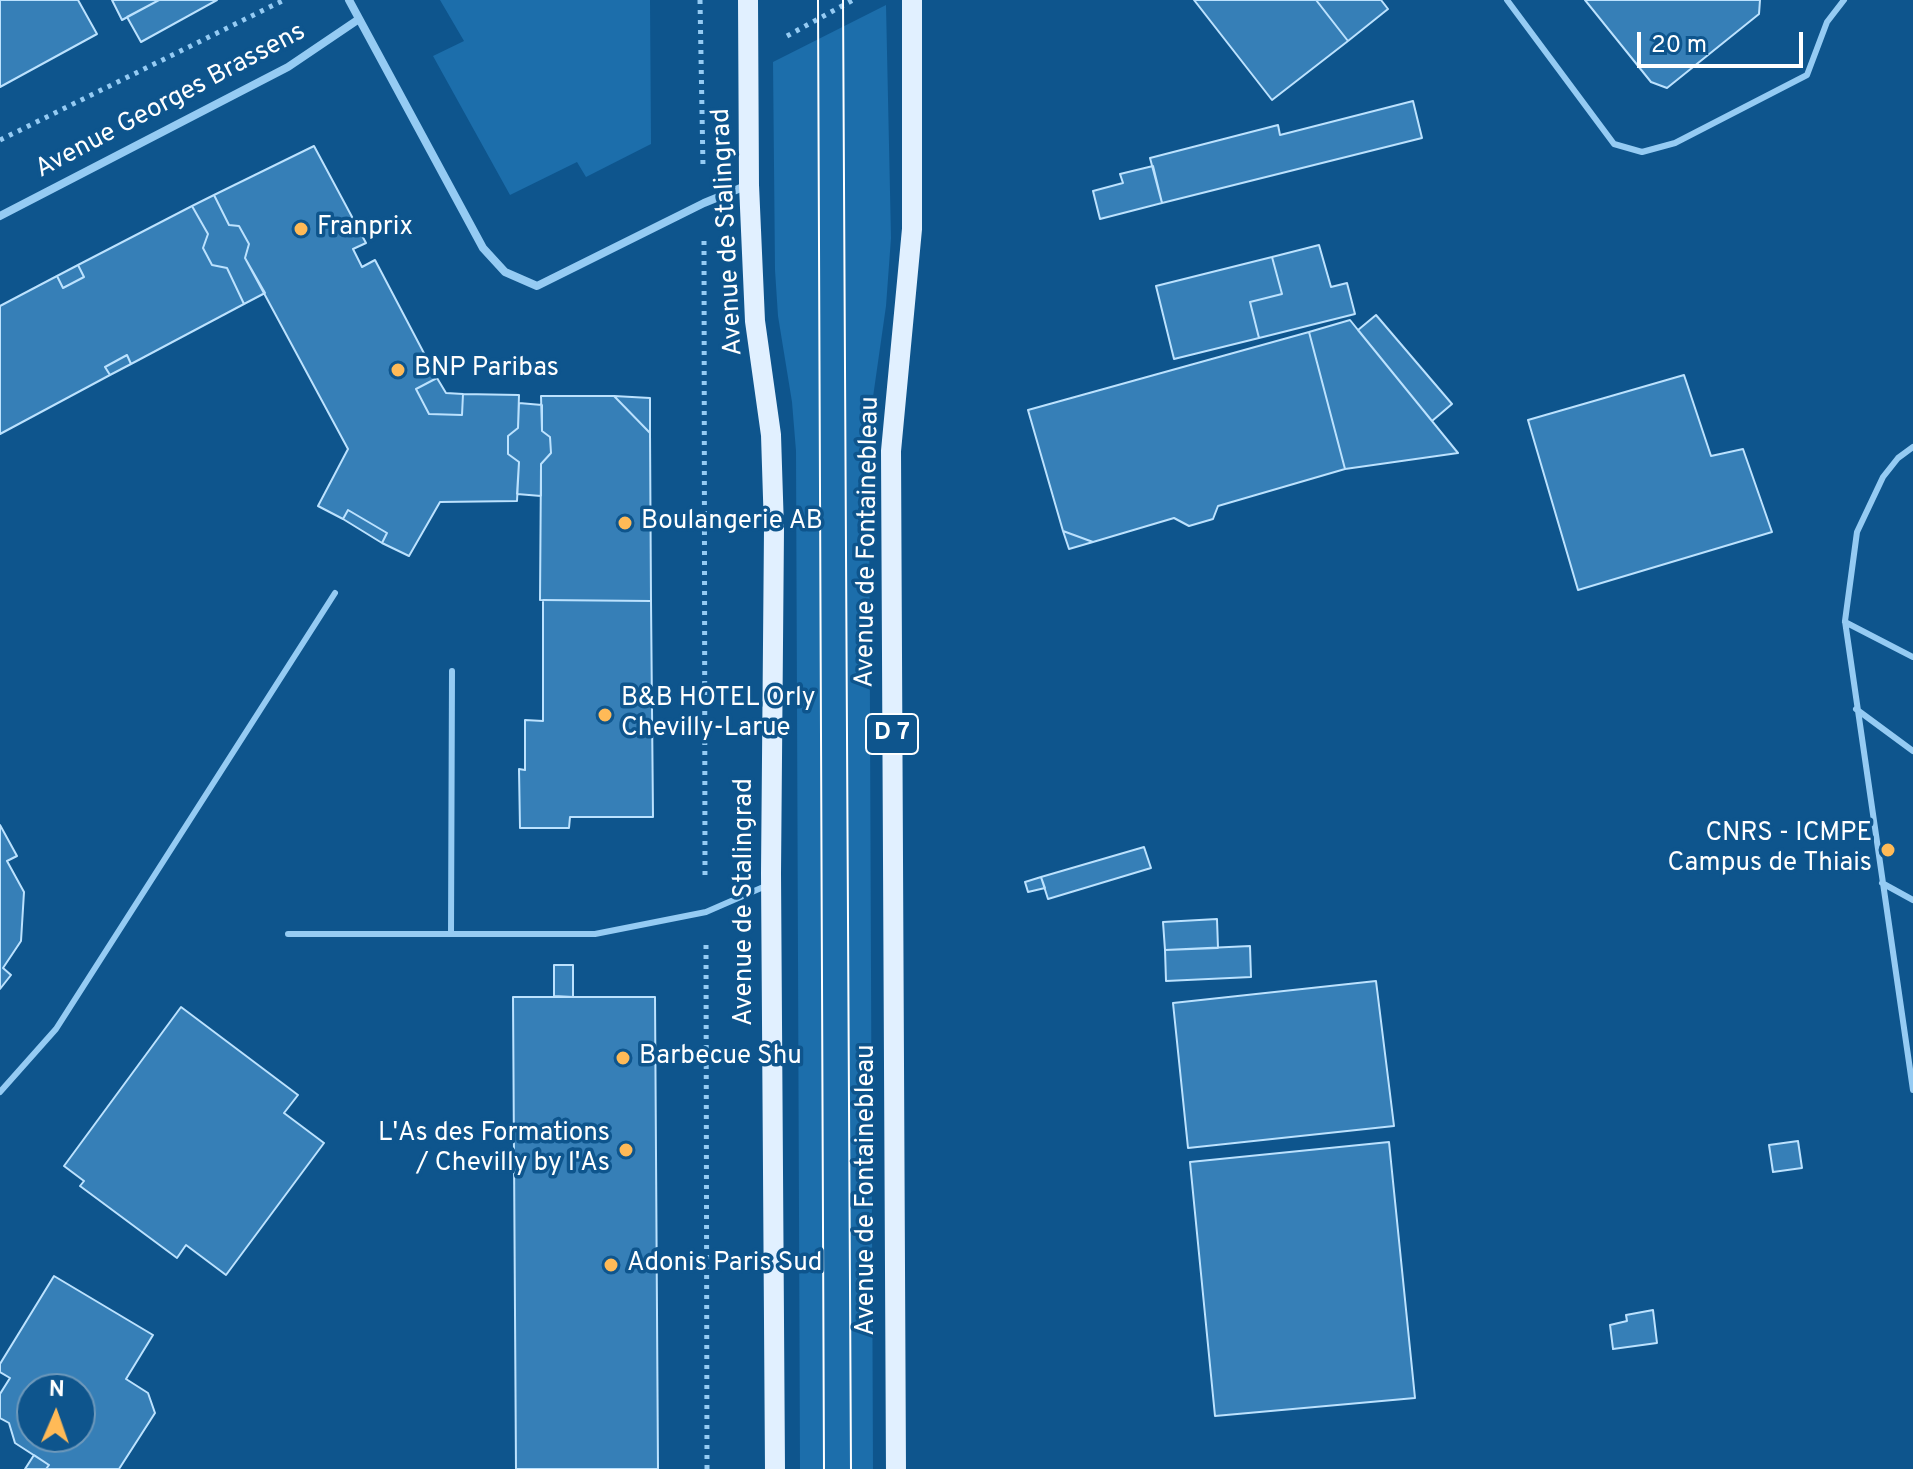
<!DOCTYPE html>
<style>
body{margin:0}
#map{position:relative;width:1913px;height:1469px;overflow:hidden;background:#0e558d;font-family:Overpass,sans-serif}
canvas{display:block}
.north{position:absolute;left:16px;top:1373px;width:80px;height:80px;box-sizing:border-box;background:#0e558d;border:2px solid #6e99bb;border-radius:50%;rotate:2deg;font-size:22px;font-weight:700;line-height:32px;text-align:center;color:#fff}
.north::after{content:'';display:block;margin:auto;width:28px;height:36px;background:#ffba57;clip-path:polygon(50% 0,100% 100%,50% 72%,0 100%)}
.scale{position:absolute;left:1637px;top:32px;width:166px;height:36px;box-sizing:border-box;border:4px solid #fff;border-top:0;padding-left:10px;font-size:24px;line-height:28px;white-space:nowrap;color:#fff;-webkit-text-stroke:6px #0e558d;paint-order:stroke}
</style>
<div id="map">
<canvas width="1913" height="1469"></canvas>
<div class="north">N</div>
<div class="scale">20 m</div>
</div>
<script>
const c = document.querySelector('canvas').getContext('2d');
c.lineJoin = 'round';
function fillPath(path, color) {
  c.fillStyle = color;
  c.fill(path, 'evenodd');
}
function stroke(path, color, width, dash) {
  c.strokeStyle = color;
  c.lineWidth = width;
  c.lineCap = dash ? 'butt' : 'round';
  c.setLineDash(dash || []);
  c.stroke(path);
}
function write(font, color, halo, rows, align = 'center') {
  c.font = font + ' Overpass,sans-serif';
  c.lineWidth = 7;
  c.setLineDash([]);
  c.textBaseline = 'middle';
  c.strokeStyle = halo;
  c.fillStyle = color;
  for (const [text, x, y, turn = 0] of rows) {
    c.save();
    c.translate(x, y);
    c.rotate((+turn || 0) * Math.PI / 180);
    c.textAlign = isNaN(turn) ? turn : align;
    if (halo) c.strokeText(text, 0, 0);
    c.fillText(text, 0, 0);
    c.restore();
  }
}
const green = new Path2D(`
 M 440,0 L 650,0 L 651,144 L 586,177 L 577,162 L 510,195 L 433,56 L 464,41 Z
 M 886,5 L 891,238 L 886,306 L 872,404 L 869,469 L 873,1469 L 800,1469 L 796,451 L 792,402 L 778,316 L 775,270 L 773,62 Z`);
const building = new Path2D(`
 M 0,0 L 78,0 L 97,34 L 0,87 Z
 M 112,0 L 159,0 L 122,20 Z
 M 159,0 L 217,0 L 141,42 L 127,17 Z
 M 1194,0 L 1316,0 L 1348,41 L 1272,100 Z
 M 1316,0 L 1381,0 L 1388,9 L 1348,41 Z
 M 1585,0 L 1760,0 L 1759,14 L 1667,88 L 1651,82 Z
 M 1413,101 L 1422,138 L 1162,203 L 1150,158 L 1278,125 L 1280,135 Z
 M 314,146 L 366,243 L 353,249 L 362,267 L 375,260 L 437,378 L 416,389 L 429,414 L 462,415 L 463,394 L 519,395 L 518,428 L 508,436 L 508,454 L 519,462 L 517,501 L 440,502 L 409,556 L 382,543 L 387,533 L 348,510 L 343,519 L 318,506 L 348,449 L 245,258 L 249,244 L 239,226 L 229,225 L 214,195 Z
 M 1153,166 L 1162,203 L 1100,219 L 1093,191 L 1123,183 L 1120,174 Z
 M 214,195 L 229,225 L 239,226 L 249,244 L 245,258 L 265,293 L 244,304 L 227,268 L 212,265 L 203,248 L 208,234 L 192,206 Z
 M 192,206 L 208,234 L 203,248 L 212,265 L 227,268 L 244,304 L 131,364 L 127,355 L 105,367 L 110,375 L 0,434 L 0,306 L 57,276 L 63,288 L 84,277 L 78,265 Z
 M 1319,245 L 1331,287 L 1347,283 L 1355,314 L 1259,338 L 1250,302 L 1282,294 L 1272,257 Z
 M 1272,257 L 1282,294 L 1250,302 L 1259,338 L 1174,359 L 1156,286 Z
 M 78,265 L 84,277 L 63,288 L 57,276 Z
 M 1376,315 L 1452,404 L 1432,421 L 1358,330 Z
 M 1350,320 L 1358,330 L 1458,453 L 1345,469 L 1309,332 Z
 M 1309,332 L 1345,469 L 1218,506 L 1213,519 L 1189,526 L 1174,518 L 1093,542 L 1063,531 L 1028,410 Z
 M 127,355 L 131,364 L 110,375 L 105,367 Z
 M 1684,375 L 1711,456 L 1743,449 L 1772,532 L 1578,590 L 1528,420 Z
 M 437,378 L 446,393 L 463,394 L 462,415 L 429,414 L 416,389 Z
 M 541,396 L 614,396 L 650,433 L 651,601 L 540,600 L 541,464 L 551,453 L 550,437 L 542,431 Z
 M 614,396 L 650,398 L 650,433 Z
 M 519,403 L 542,405 L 542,431 L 550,437 L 551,453 L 541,464 L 541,496 L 517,494 L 519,462 L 508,454 L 508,436 L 518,428 Z
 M 348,510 L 387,533 L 382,543 L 343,519 Z
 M 1063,531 L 1093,542 L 1069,549 Z
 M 543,600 L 651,601 L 653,817 L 570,817 L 569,828 L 520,828 L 519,769 L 525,770 L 525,720 L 543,721 Z
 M 0,825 L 17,856 L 7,861 L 24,892 L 21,941 L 3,968 L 11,975 L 0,989 Z
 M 1144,847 L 1151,868 L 1048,899 L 1041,877 Z
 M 1041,877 L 1045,888 L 1028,892 L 1025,882 Z
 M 1217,919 L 1218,948 L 1165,950 L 1163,922 Z
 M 1250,946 L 1251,977 L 1166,981 L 1165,950 Z
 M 554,965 L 573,965 L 573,997 L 554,996 Z
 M 1376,981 L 1394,1126 L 1188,1148 L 1173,1003 Z
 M 513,997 L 655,997 L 658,1469 L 516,1469 Z
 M 181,1007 L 298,1095 L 284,1113 L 324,1143 L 226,1275 L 186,1245 L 177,1258 L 80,1186 L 84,1181 L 64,1166 Z
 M 1798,1141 L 1802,1168 L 1773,1172 L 1769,1145 Z
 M 1389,1142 L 1415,1398 L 1215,1416 L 1190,1162 Z
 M 54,1276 L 153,1335 L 126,1379 L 148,1393 L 155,1413 L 119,1469 L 46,1469 L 49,1465 L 15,1443 L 9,1423 L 0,1418 L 0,1394 L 10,1378 L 0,1372 L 0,1364 ZM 32,1389 L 80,1389 L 80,1437 L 32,1437 Z
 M 1653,1310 L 1657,1343 L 1613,1349 L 1610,1325 L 1627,1321 L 1626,1315 Z
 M 34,1455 L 49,1465 L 46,1469 L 25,1469 Z`);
const path = new Path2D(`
 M 700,0 L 703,167
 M 787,36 L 853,0
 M 0,140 L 284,0
 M 704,241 L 705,879
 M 706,945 L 707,1469`);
const service = new Path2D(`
 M 1507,0 L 1614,144 L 1642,152 L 1675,143 L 1807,75 L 1827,22 L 1844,0
 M 1913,447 L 1898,458 L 1883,477 L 1857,532 L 1845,621 L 1913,1090
 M 1845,622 L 1913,657
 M 1856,709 L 1913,751
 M 1882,883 L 1913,900
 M 288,934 L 595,934 L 706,912 L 768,885
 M 451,934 L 452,671
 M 0,1092 L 56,1029 L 335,593`);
const minor = new Path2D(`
 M 349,0 L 483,248 L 505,272 L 537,286 L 704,203 L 748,185
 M 0,216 L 288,67 L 359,19`);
const primary = new Path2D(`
 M 748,0 L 749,185 L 755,321 L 771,435 L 774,529 L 771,873 L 775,1469
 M 896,1469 L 891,451 L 912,229 L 912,0`);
const tram = new Path2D(`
 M 818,0 L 824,1469
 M 843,0 L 851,1469`);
const markers = [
 [301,229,8,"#ffba57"],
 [398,370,8,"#ffba57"],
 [625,523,8,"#ffba57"],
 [605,715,8,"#ffba57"],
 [1888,850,8,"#ffba57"],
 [623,1058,8,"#ffba57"],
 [626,1150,8,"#ffba57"],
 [611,1265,8,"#ffba57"]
];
const shields = [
 [892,734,52]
];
const shieldNames = [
 ["D 7",892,734]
];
const streetNames = [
 ["Avenue Georges Brassens",171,102,-28],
 ["Avenue de Stalingrad",729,232,-93],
 ["Avenue de Fontainebleau",869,542,-89],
 ["Avenue de Stalingrad",746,902,-90],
 ["Avenue de Fontainebleau",868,1190,-90]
];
const poiNames = [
 ["Franprix",317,229],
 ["BNP Paribas",414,370],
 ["Boulangerie AB",641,523],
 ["B&B HOTEL Orly",621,700],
 ["Chevilly-Larue",621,730],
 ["CNRS - ICMPE",1872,835,"right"],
 ["Campus de Thiais",1872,865,"right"],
 ["Barbecue Shu",639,1058],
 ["L'As des Formations",610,1135,"right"],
 ["/ Chevilly by l'As",610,1165,"right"],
 ["Adonis Paris Sud",627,1265]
];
fillPath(green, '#1c6eab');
fillPath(building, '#367fb7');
stroke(building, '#bce2fe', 2);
stroke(path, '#95cbf3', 5, [4, 6]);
stroke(service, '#95cbf3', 6);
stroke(minor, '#95cbf3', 8);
stroke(primary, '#e1f0ff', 20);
stroke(tram, '#fff', 2);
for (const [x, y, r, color] of markers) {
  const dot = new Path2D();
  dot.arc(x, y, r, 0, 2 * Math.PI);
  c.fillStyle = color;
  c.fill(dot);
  stroke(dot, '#0e558d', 3);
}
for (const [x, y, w] of shields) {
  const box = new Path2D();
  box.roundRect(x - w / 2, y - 20, w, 40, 6);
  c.fillStyle = '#0e558d';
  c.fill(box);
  stroke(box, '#fff', 2);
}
write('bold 24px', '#fff', null, shieldNames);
write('26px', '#fff', '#0e558d', streetNames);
write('26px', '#fff', '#0e558d', poiNames, 'left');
</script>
